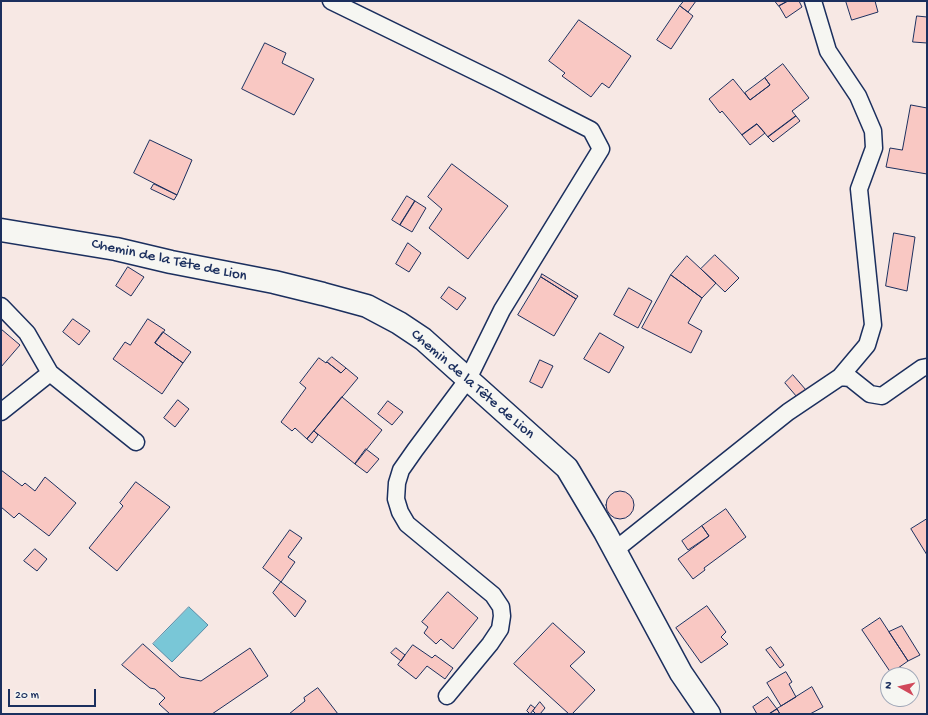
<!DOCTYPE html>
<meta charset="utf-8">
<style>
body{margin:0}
#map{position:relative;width:928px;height:715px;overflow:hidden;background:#f7e8e4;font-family:"Gochi Hand",sans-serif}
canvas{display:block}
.frame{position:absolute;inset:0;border:2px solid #1b2f5e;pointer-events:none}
.north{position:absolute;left:880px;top:667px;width:40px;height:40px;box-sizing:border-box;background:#f6f6f2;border:1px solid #9ea6b7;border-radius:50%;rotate:278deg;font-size:11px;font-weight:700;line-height:16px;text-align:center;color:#1b2f5e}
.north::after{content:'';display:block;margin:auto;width:14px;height:18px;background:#d1495b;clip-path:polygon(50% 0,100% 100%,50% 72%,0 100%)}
.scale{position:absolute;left:8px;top:689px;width:88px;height:18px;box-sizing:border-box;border:2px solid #1b2f5e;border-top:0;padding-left:5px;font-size:12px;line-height:14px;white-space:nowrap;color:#1b2f5e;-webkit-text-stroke:3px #f6f6f2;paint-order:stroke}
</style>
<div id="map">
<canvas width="928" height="715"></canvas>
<div class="frame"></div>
<div class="north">N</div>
<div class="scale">20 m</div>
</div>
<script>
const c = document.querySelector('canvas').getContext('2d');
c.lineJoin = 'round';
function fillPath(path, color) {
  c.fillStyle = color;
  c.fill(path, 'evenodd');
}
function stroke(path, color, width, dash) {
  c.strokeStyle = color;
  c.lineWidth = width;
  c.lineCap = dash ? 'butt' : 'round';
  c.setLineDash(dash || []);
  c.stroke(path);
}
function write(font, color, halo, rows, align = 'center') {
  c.font = font + ' "Gochi Hand",sans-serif';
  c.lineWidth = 3;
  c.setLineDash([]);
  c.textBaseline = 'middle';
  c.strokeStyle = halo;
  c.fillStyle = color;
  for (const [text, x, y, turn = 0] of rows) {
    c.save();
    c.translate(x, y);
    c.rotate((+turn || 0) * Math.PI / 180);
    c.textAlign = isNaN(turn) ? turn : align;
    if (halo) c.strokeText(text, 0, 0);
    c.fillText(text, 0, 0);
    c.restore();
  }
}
const water = new Path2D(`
 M 189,607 L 208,625 L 172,662 L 153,644 Z`);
const building = new Path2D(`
 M 684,1 L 696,1 L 688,12 L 680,6 Z
 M 775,1 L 788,1 L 779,6 Z
 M 788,1 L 799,1 L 802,7 L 786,18 L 779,6 Z
 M 846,1 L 875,1 L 878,12 L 852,20 Z
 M 680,6 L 693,16 L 671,49 L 657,40 Z
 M 917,16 L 927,17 L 927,43 L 913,42 Z
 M 579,20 L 631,56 L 609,88 L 602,83 L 591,97 L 562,76 L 565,73 L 549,61 Z
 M 265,43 L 286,53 L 282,63 L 314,79 L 294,115 L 242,89 Z
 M 783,64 L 809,98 L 792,111 L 796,116 L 768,137 L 757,124 L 742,135 L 722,111 L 720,113 L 709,99 L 733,79 L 750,100 L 770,85 L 765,78 Z
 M 765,78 L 770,85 L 750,100 L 745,93 Z
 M 911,105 L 927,108 L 927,174 L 886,167 L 890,148 L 902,150 Z
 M 796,116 L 800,121 L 773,142 L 768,137 Z
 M 757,124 L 765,133 L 750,145 L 742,135 Z
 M 150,140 L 192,160 L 177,195 L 134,173 Z
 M 452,164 L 508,206 L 468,259 L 429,228 L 442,209 L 428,197 Z
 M 154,184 L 177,195 L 174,200 L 151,189 Z
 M 407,196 L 415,201 L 400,225 L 392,220 Z
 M 415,201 L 426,208 L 412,232 L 400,225 Z
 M 894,233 L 915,237 L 907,291 L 886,286 Z
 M 408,243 L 421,253 L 409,272 L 396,264 Z
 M 715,255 L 739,278 L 725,292 L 701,269 Z
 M 687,256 L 716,283 L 702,298 L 671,275 Z
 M 128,267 L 144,277 L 131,296 L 116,286 Z
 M 542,274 L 578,296 L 576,299 L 541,277 Z
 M 671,275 L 702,298 L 688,323 L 702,331 L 691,353 L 642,328 Z
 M 541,277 L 576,299 L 554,336 L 518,315 Z
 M 449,287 L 466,298 L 457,310 L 441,298 Z
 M 629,288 L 652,301 L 638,328 L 614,315 Z
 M 73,319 L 90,331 L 79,345 L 63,332 Z
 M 148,319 L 165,330 L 155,343 L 183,363 L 162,394 L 113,359 L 125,342 L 130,345 Z
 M 1,329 L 20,345 L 1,367 Z
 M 163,332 L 191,352 L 183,363 L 155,343 Z
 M 600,333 L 624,347 L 609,373 L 584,359 Z
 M 332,357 L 346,368 L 341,373 L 327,362 Z
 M 319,358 L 326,363 L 327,362 L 341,373 L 346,368 L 358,378 L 307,439 L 295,428 L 292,431 L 281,422 L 306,388 L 300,383 Z
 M 540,360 L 553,366 L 542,388 L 530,382 Z
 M 793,375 L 806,390 L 797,397 L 785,383 Z
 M 342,397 L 382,430 L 355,464 L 314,431 Z
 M 178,400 L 189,409 L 175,427 L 164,418 Z
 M 388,401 L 403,412 L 392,425 L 378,414 Z
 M 314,431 L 318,435 L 312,443 L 307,439 Z
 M 366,449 L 379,459 L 367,473 L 355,464 Z
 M 1,470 L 22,486 L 25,483 L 35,491 L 45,477 L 76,503 L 49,536 L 19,513 L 14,518 L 1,507 Z
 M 136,482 L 170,507 L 117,571 L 89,548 L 123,506 L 120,503 Z
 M606 505a14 14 0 1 1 28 0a14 14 0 1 1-28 0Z
 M 726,509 L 746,537 L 704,568 L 705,570 L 693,579 L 678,559 L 709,536 L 702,526 Z
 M 927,519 L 927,555 L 911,529 Z
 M 702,526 L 709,536 L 688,550 L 682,541 Z
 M 290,530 L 302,538 L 288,557 L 295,562 L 281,582 L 263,568 Z
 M 35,549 L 47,559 L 37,571 L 24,561 Z
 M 281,582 L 306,601 L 295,617 L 273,593 Z
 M 448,592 L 478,618 L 453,649 L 441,639 L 436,644 L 424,633 L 428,627 L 422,622 Z
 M 707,606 L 726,632 L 721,637 L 728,644 L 701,663 L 676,628 Z
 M 880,618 L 908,661 L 891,673 L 862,630 Z
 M 553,623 L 585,652 L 570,666 L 595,690 L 572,714 L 569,714 L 514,664 Z
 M 902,626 L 920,655 L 908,661 L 889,632 Z
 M 143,644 L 180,677 L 201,681 L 250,648 L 268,676 L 212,714 L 170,714 L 159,704 L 165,698 L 155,689 L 150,688 L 122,665 Z
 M 413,645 L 432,658 L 435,655 L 453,668 L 445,679 L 427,666 L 416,679 L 398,665 Z
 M 771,647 L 784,665 L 780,668 L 766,650 Z
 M 396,648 L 405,655 L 401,661 L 391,653 Z
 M 786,672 L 792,682 L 789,684 L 796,697 L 781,706 L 767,683 Z
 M 812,687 L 823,707 L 810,714 L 780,714 L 777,709 Z
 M 318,688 L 338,714 L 289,714 L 305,701 L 304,698 Z
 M 768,697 L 777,709 L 769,714 L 757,714 L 753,707 Z
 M 540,702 L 545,708 L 540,714 L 536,714 L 533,711 Z
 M 531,705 L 535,708 L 530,714 L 527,711 Z
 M 777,709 L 780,714 L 769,714 Z`);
const lane = new Path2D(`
 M 331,1 L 499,83 L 591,130 L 601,149 L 502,310 L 468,379 L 415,450 L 401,470 L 397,483 L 396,499 L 400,512 L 407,524 L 493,595 L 501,607 L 502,616 L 500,629 L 490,644 L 447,696
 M 813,1 L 828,51 L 858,96 L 873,131 L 874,148 L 859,189 L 873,325 L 867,345 L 840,377
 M 1,306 L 27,333 L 50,373 L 136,442
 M 1,412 L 50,373
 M 615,550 L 788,412 L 840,377 L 850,378 L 870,394 L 882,396 L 922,368 L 927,367`);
const street = new Path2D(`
 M 1,230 L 116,249 L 171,262 L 274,282 L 323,294 L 367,306 L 399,323 L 423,339 L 567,468 L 605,532 L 681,673 L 709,714`);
const streetNames = [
 ["Chemin de la Tête de Lion",169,261,12],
 ["Chemin de la Tête de Lion",472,385,41]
];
fillPath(water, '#79c7d7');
stroke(water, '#538aa7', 1);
fillPath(building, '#f9c8c3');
stroke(building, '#1b2f5e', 1);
stroke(lane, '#1b2f5e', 19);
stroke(street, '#1b2f5e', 25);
stroke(lane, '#f6f6f2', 16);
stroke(street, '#f6f6f2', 22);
write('15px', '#1b2f5e', '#f6f6f2', streetNames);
</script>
